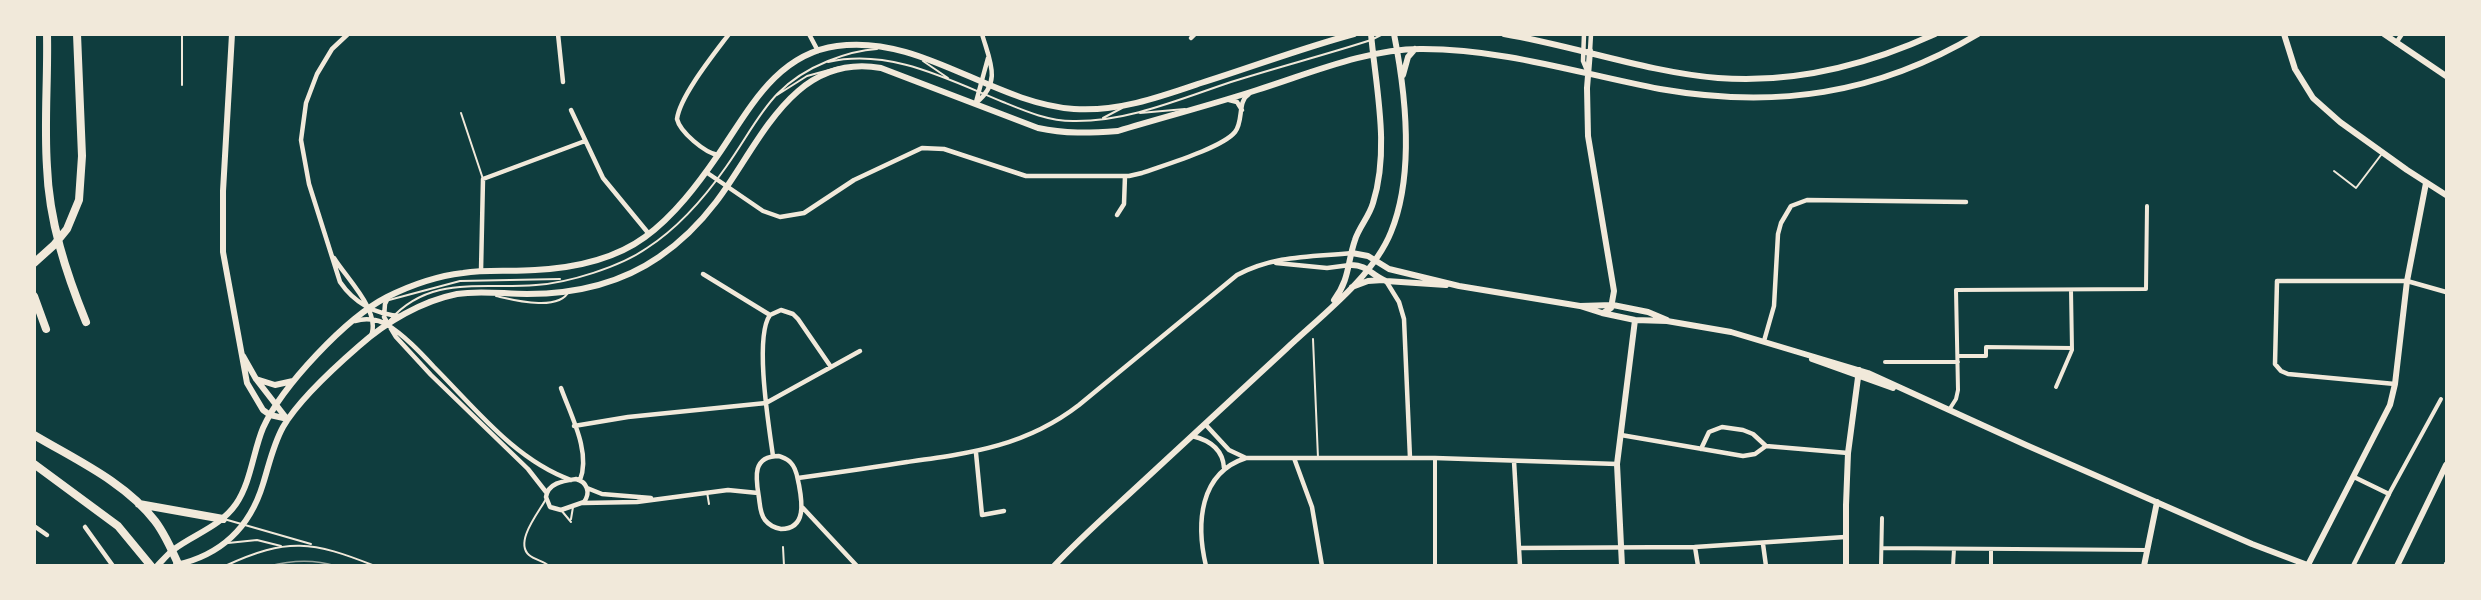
<!DOCTYPE html>
<style>
body{margin:0}
#map{position:relative;width:2481px;height:600px;overflow:hidden;background:#0f3d3e;font-family:"DejaVu Sans",sans-serif}
canvas{display:block}
.frame{position:absolute;inset:0;border:36px solid #f1e9da;pointer-events:none}
</style>
<div id="map">
<canvas width="2481" height="600"></canvas>
<div class="frame"></div>
</div>
<script>
const c = document.querySelector('canvas').getContext('2d');
c.lineJoin = 'round';
function stroke(path, color, width, dash) {
  c.strokeStyle = color;
  c.lineWidth = width;
  c.lineCap = dash ? 'butt' : 'round';
  c.setLineDash(dash || []);
  c.stroke(path);
}
const service = new Path2D(`
 M 182,34 L 182,85
 M 923,61 L 948,78
 M 828,62 C 890,48 947,79 1003,102 C 1025,111 1048,121 1073,121 C 1127,122 1180,99 1231,82 C 1278,67 1325,55 1371,40 L 1383,34
 M 777,95 L 807,76 L 840,67
 M 461,113 L 483,179
 M 1140,113 L 1185,109
 M 1103,118 L 1122,108
 M 2334,171 L 2356,188 L 2381,155
 M 496,296 C 514,300 559,312 569,291
 M 389,300 L 460,281 L 560,279
 M 390,320 C 431,274 483,290 536,285 C 568,283 620,267 647,248 C 678,228 705,197 726,167 C 760,119 769,85 828,61 C 843,55 860,50 877,49
 M 1313,339 L 1318,458
 M 707,492 L 709,504
 M 546,499 C 539,512 514,542 529,555 C 535,560 544,561 549,566
 M 561,510 L 571,522
 M 224,519 L 311,544
 M 571,519 L 573,507
 M 228,543 L 257,540 L 281,546
 M 783,547 L 784,566
 M 225,566 C 288,537 312,541 375,566`);
const pedestrian = new Path2D(`
 M 1958,356 L 1986,356 L 1986,347 L 2072,348
 M 1885,362 L 1958,362
 M 2056,387 L 2072,350 L 2071,290
 M 1949,410 L 1956,399 L 1958,390 L 1956,290 L 2146,289 L 2147,206
 M 1435,458 L 1435,566
 M 2389,494 L 2441,399
 M 1882,548 L 2147,550
 M 1881,566 L 1882,518
 M 1953,566 L 1954,549
 M 1991,566 L 1991,549`);
const minor = new Path2D(`
 M 348,34 L 332,49 L 317,74 L 306,103 L 301,140 L 309,184 L 340,282 C 355,304 375,314 400,316
 M 558,34 L 563,82
 M 809,34 L 818,51
 M 1584,34 L 1583,61 L 1588,73
 M 1191,38 L 1195,34
 M 2396,43 L 2402,34
 M 1590,51 L 1591,34
 M 1229,100 L 1237,102 L 1242,110
 M 976,102 L 988,58
 M 976,103 C 1002,82 990,62 982,34
 M 571,110 L 603,178 L 649,234
 M 718,155 C 705,153 680,132 677,119 C 680,96 714,54 729,34
 M 706,172 L 763,211 L 780,217 L 804,213 L 854,180 L 922,148 L 944,149 L 1026,176 L 1129,176 L 1142,173 C 1164,165 1222,148 1235,132 C 1244,121 1237,101 1249,94
 M 1117,215 L 1124,204 L 1125,176
 M 334,258 C 347,279 381,311 371,336
 M 1276,263 L 1327,268 L 1350,265
 M 481,271 L 483,179 L 585,141
 M 703,274 L 770,315
 M 1386,281 L 1399,302 L 1404,319 L 1410,458
 M 389,296 L 385,304 L 384,317 L 396,337 L 431,375 L 528,469 L 546,492
 M 770,315 C 754,337 769,427 773,456
 M 770,315 L 781,310 L 793,314 L 798,319 L 831,367
 M 355,321 C 365,318 377,319 386,324 C 404,335 420,352 434,367 C 475,408 515,460 571,480
 M 1764,341 L 1774,306 L 1778,234 L 1781,223 L 1791,206 L 1807,200 L 1966,202
 M 2395,384 L 2288,374 L 2281,371 L 2275,364 L 2277,281 L 2407,281 L 2446,292
 M 561,388 C 571,416 591,452 580,480
 M 1205,424 L 1229,450 L 1246,458 L 1435,458 L 1617,464
 M 574,426 L 628,417 L 766,403 L 860,351
 M 1621,435 L 1743,456 L 1755,454 L 1766,446
 M 1192,436 C 1209,440 1223,449 1224,468
 M 1701,449 L 1709,432 L 1722,427 L 1743,430 L 1753,434 L 1766,446 L 1848,453
 M 976,453 L 982,515 L 1004,511
 M 779,456 C 784,458 788,459 791,463 C 797,469 797,477 799,485 C 802,501 807,529 781,529 C 775,528 769,525 765,520 C 760,514 760,505 759,498 C 756,479 751,456 779,456 Z
 M 1294,458 L 1312,507 L 1322,566
 M 1514,461 L 1520,566
 M 798,478 C 834,473 870,468 907,462 C 972,453 1026,446 1079,405 L 1237,275 C 1275,255 1311,257 1352,253
 M 576,479 C 587,482 591,492 584,502 L 561,510 L 550,507 L 546,497 C 548,483 563,481 576,479 Z
 M 587,488 L 602,494 L 651,498
 M 583,503 L 637,502 L 728,490 L 758,493
 M 803,508 L 857,566
 M 34,526 L 47,535
 M 85,527 L 113,566
 M 1763,544 L 1766,566
 M 1695,547 L 1698,566
 M 1520,548 L 1695,547 L 1845,537
 M 1206,566 C 1196,524 1199,473 1246,458
 M 2353,566 L 2389,494 L 2354,477
 M 2446,566 L 2446,564`);
const tertiary = new Path2D(`
 M 232,34 L 223,191 L 223,252 L 247,383 L 263,410 L 270,415 L 288,419
 M 1504,34 C 1575,46 1647,72 1718,78 C 1793,84 1867,65 1935,34
 M 2284,34 L 2295,69 L 2313,98 L 2340,122 L 2407,170 L 2446,195
 M 2384,34 L 2446,76
 M 1590,51 L 1587,88 L 1588,136 L 1614,291 L 1611,308 L 1603,313
 M 1403,75 L 1408,57 L 1415,49
 M 1352,253 L 1368,256 L 1389,269 L 1459,286 L 1580,306 L 1613,305 L 1648,312 L 1667,320
 M 1350,265 C 1367,264 1372,276 1386,281 L 1446,285
 M 1352,287 L 1368,281 L 1383,280
 M 1334,300 C 1350,279 1347,263 1355,240 C 1359,227 1369,217 1373,203 C 1390,149 1376,89 1371,34
 M 1580,306 L 1602,313 L 1635,320 L 1667,321 L 1731,332 L 1868,373 L 2026,445 L 2252,544 L 2310,566
 M 243,356 L 256,379 L 287,419
 M 1812,359 L 1893,388
 M 256,379 L 275,385 L 293,381
 M 176,565 C 221,555 250,527 263,484 C 269,465 273,445 283,427 C 298,401 336,366 359,346 C 386,322 422,301 457,294 C 480,290 504,294 527,294 C 574,294 620,284 659,257 C 681,242 700,223 716,202 C 759,146 792,52 881,68 L 1038,128 C 1065,134 1090,133 1118,131 C 1164,117 1211,105 1257,90 C 1308,74 1369,48 1423,49 C 1504,49 1581,74 1660,89 C 1775,109 1876,95 1978,34
 M 2308,565 L 2390,405 L 2395,384 L 2407,281 L 2426,183
 M 157,566 C 162,561 167,555 173,550 C 194,534 220,527 236,504 C 251,482 253,452 263,428 C 282,386 346,318 387,297 C 409,286 437,276 463,273 C 487,269 511,272 535,270 C 573,268 615,259 645,237 C 674,216 698,184 718,155 C 749,110 776,54 837,46 C 921,34 992,103 1074,109 C 1118,112 1160,97 1201,83 C 1252,67 1302,48 1354,34
 M 1054,566 C 1081,537 1111,511 1140,484 C 1189,439 1237,394 1286,349 C 1321,316 1373,277 1391,232 C 1415,173 1406,95 1394,34
 M 1622,566 L 1617,464 L 1635,320
 M 1846,566 L 1846,505 L 1848,453 L 1859,370
 M 2144,566 L 2157,502
 M 2397,566 L 2446,465`);
const primary = new Path2D(`
 M 34,435 C 76,460 125,482 155,521 C 165,534 172,550 179,566
 M 34,464 L 118,526 L 151,566
 M 139,504 L 223,519`);
const motorway = new Path2D(`
 M 47,34 C 48,79 44,123 47,167 C 49,221 66,273 86,322
 M 34,263 L 54,245 L 67,229 L 79,200 L 82,156 L 77,34
 M 34,296 L 46,329`);
const tram = new Path2D(`
 M 269,566 C 292,560 314,559 336,566`);
stroke(service, '#f1e9da', 2);
stroke(pedestrian, '#f1e9da', 4);
stroke(minor, '#f1e9da', 4.5);
stroke(tertiary, '#f1e9da', 6);
stroke(primary, '#f1e9da', 8);
stroke(motorway, '#f1e9da', 8);
stroke(tram, '#97a49c', 1.5);
</script>
